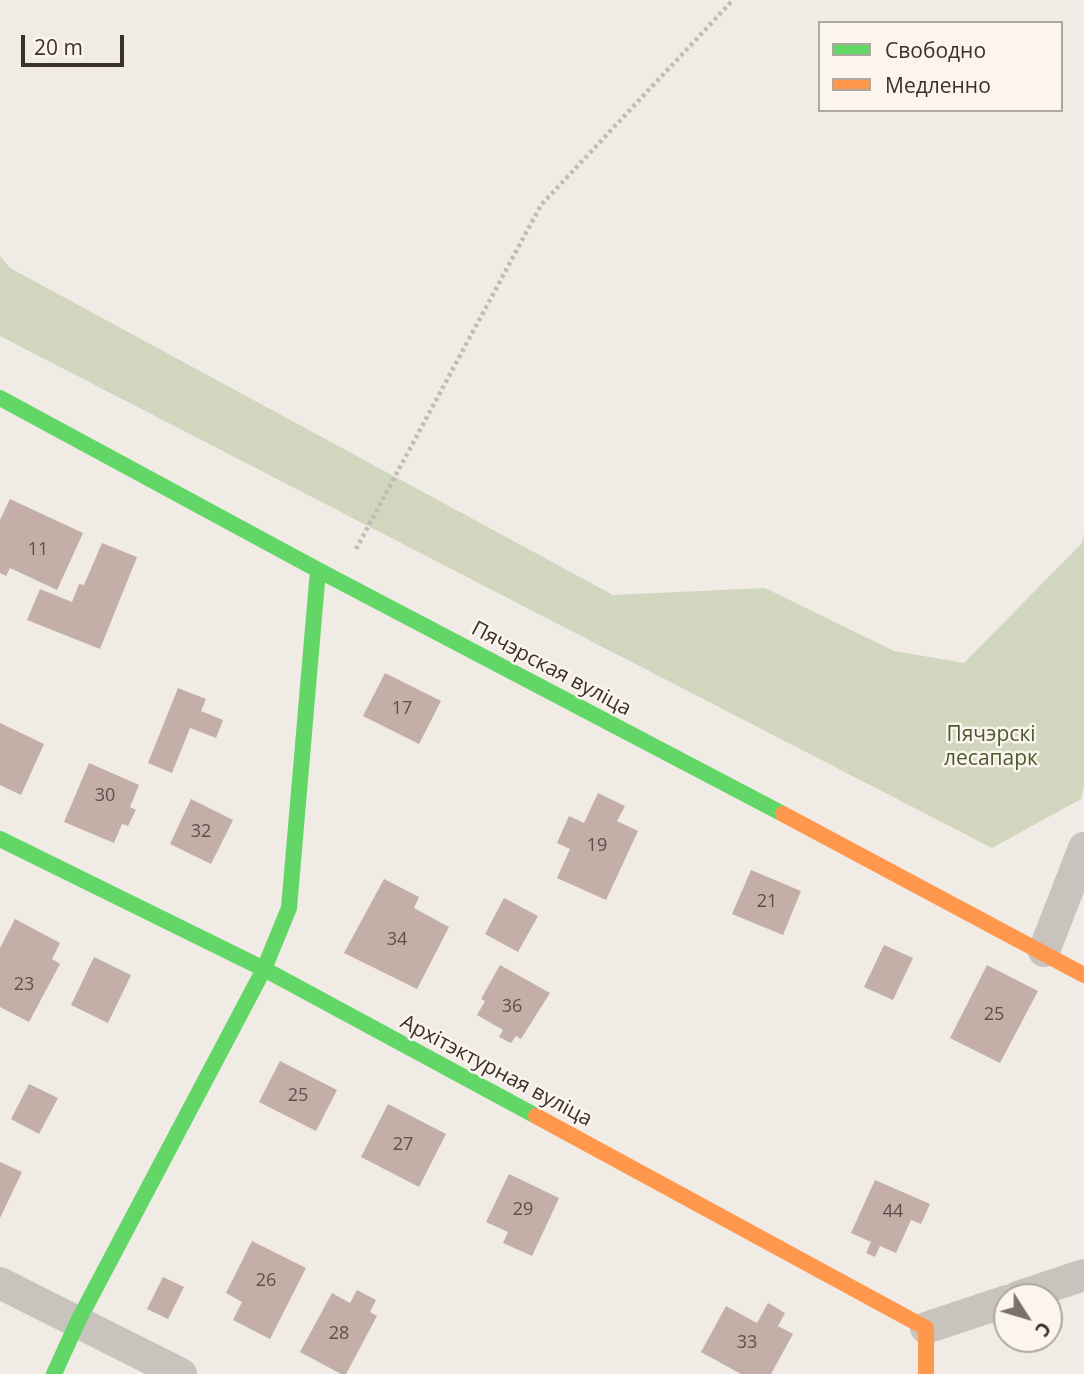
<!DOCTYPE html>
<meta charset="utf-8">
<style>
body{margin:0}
#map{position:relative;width:1084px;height:1374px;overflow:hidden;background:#f0ebe5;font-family:"Open Sans",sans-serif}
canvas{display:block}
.legend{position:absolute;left:818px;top:21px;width:245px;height:91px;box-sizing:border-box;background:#fbf5ee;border:2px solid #aea6a0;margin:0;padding:9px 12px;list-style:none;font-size:21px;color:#3b302b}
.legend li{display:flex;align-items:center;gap:14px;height:35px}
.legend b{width:35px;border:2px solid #aea6a0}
.north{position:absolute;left:993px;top:1283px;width:70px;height:70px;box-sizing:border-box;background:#fbf5ee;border:2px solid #aea6a0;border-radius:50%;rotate:127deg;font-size:19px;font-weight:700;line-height:28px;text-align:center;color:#3b302b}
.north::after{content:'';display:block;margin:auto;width:24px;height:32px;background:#7a716c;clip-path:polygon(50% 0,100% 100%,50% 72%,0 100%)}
.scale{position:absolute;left:21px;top:35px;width:103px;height:32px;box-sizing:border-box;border:4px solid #3b302b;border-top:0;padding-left:9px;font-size:21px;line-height:24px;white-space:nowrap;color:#3b302b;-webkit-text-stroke:5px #fbf5ee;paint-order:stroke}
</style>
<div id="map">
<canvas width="1084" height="1374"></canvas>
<ul class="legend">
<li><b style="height:9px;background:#63d668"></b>Свободно</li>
<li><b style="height:9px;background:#ff974d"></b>Медленно</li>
</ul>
<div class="north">С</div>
<div class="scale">20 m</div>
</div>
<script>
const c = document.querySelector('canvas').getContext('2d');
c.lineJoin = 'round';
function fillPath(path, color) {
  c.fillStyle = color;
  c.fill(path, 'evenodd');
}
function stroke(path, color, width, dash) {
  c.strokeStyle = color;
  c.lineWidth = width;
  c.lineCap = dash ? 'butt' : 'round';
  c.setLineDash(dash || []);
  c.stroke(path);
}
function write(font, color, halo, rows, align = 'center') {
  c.font = font + ' "Open Sans",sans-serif';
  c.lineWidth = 5;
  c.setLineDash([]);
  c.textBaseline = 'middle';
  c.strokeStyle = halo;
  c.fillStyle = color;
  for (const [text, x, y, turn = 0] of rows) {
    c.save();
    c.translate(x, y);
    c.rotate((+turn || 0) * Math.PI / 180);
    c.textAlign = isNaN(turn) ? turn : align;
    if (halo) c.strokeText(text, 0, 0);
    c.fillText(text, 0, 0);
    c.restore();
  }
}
const green = new Path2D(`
 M 0,256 L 10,268 L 613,595 L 765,588 L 894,651 L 964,663 L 1082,543 L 1084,533 L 1084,786 L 1081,799 L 992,848 L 0,336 Z`);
const building = new Path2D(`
 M 10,499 L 83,533 L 57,590 L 10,568 L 6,576 L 0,573 L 0,520 Z
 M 102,543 L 137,557 L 100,649 L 27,620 L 40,589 L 72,602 L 79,584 L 84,585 Z
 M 385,673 L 441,701 L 419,744 L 363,716 Z
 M 178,688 L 206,699 L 201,711 L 223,720 L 216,738 L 190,728 L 172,773 L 148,763 Z
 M 0,723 L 44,744 L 21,795 L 0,785 Z
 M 89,763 L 139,785 L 130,807 L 136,810 L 128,826 L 122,824 L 114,843 L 64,822 Z
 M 598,793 L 625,806 L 617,821 L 638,831 L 606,900 L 557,878 L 570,849 L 557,843 L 569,816 L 584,823 Z
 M 191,799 L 233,820 L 211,864 L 170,844 Z
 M 751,870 L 801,891 L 783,935 L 732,914 Z
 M 384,879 L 419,897 L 414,908 L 449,927 L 417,989 L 344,953 Z
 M 504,898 L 538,916 L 518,952 L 485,934 Z
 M 15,919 L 60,943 L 52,959 L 60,964 L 29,1022 L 0,1007 L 0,948 Z
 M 884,945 L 913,958 L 893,1000 L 864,987 Z
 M 94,957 L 131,975 L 108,1023 L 71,1005 Z
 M 500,965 L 550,993 L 521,1039 L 516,1036 L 511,1043 L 499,1037 L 503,1030 L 477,1015 L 485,1001 L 481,999 Z
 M 987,965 L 1038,991 L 1000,1063 L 950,1038 Z
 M 280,1061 L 337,1090 L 316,1131 L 259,1102 Z
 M 29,1084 L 58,1098 L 39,1134 L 11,1119 Z
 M 388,1104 L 446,1134 L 419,1187 L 361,1157 Z
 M 0,1162 L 22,1172 L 0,1218 Z
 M 509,1174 L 559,1198 L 532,1256 L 503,1243 L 508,1232 L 486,1222 Z
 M 875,1180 L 930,1204 L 921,1224 L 911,1220 L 896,1253 L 880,1246 L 875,1257 L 866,1253 L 871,1242 L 851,1233 Z
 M 252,1241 L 306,1268 L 270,1339 L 233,1320 L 242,1302 L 226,1293 Z
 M 163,1277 L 184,1287 L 168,1319 L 147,1309 Z
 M 357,1290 L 376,1300 L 370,1312 L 377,1316 L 346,1374 L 341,1374 L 300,1352 L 332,1293 L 350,1303 Z
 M 768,1303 L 785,1313 L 778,1326 L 793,1334 L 771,1374 L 741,1374 L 701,1352 L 726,1306 L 757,1323 Z`);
const path = new Path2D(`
 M 356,549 L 541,205 L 733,0`);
const street = new Path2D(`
 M 1044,951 L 1084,848
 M 0,1283 L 181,1374
 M 1018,1297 L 1084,1275
 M 926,1328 L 1007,1301`);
const fast = new Path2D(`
 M 0,398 L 318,570 L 783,814
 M 0,839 L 264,969 L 536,1116
 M 54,1374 L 78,1321 L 264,969 L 289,908 L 318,570`);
const slow = new Path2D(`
 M 783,814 L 1084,975
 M 536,1116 L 926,1328 L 926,1374`);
const numberNames = [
 ["11",38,550],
 ["17",402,709],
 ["30",105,796],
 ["32",201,832],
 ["19",597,846],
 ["21",767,902],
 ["34",397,940],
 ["23",24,985],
 ["36",512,1007],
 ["25",994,1015],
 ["25",298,1096],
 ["27",403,1145],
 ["29",523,1210],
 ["44",893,1212],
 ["26",266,1281],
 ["28",339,1334],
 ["33",747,1343]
];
const streetNames = [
 ["Пячэрская вуліца",551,669,28],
 ["Архітэктурная вуліца",496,1071,28]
];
const parkNames = [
 ["Пячэрскі",991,735],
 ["лесапарк",991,759]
];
fillPath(green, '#d1d6bf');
fillPath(building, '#c3afa7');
stroke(path, '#c2bbb6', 4.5, [3.5, 3.5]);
stroke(street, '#c9c3be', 32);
stroke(fast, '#63d668', 16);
stroke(slow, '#ff974d', 16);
write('18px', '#5d504a', null, numberNames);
write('21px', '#3b302b', '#fbf5ee', streetNames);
write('21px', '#4a5a2e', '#fbf5ee', parkNames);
</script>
